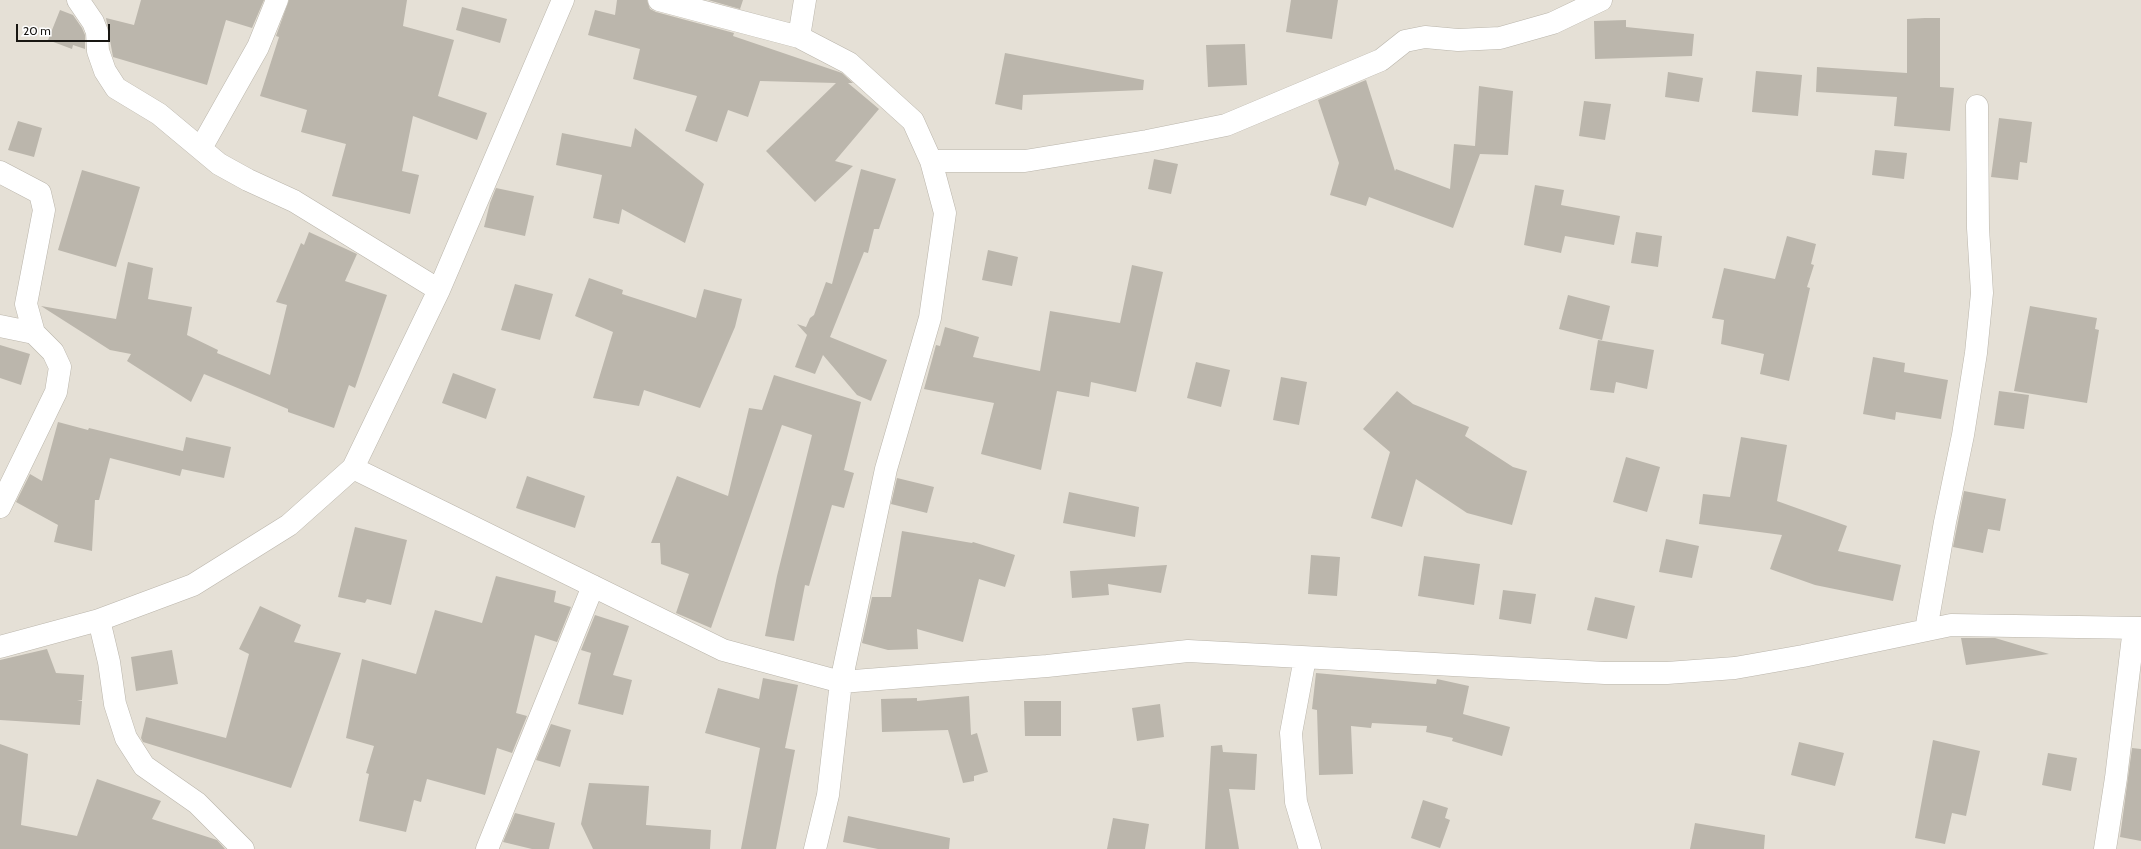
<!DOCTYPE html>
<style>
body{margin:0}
#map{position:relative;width:2141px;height:849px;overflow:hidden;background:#e5e0d6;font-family:Cabin,sans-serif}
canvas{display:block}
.scale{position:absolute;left:16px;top:24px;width:94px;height:18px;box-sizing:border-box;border:2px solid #181612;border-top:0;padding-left:5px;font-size:12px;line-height:14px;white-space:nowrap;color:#181612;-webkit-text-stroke:3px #fff;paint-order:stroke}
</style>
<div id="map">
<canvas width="2141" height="849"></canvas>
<div class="scale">20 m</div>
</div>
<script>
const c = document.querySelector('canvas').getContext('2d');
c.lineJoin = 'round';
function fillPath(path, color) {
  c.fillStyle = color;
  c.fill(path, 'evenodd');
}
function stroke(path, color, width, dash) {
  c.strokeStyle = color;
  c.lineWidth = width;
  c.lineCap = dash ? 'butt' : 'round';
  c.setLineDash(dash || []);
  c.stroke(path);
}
const building = new Path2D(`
 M 141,0 L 264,0 L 252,28 L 226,20 L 207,85 L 113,57 L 106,18 L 134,25 Z
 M 289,0 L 407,0 L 403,26 L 454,40 L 438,96 L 487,113 L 477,140 L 413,116 L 402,171 L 419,175 L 410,214 L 332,196 L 346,144 L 301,132 L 307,110 L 260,96 L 279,37 L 276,36 Z
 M 617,0 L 647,0 L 650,9 L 656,12 L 734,33 L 733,36 L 842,73 L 853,83 L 848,83 L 879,109 L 835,161 L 853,166 L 815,202 L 766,151 L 836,83 L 760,81 L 748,117 L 728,110 L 717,142 L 685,131 L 697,96 L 633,79 L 640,49 L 588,35 L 595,10 L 615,15 Z
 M 708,0 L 743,0 L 740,9 Z
 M 1291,0 L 1338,0 L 1332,39 L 1286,32 Z
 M 462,7 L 507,19 L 500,43 L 456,30 Z
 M 60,10 L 73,15 L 82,28 L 85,35 L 85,49 L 73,45 L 72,49 L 48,40 Z
 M 1925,18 L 1940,18 L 1940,87 L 1954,88 L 1950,131 L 1894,126 L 1897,97 L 1816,92 L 1817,67 L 1907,73 L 1907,19 Z
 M 1626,20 L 1626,27 L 1694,34 L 1692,56 L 1595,59 L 1594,21 Z
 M 1245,44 L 1247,85 L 1208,87 L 1206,45 Z
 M 1005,53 L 1144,80 L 1143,90 L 1023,95 L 1022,110 L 995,104 Z
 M 1756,71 L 1802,75 L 1798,116 L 1752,112 Z
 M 1668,72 L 1703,78 L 1699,102 L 1665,97 Z
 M 1366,80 L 1395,171 L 1396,169 L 1450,189 L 1454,144 L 1475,146 L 1479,86 L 1513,91 L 1508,155 L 1480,154 L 1453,228 L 1369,197 L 1366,206 L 1330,195 L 1339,163 L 1318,100 Z
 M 1584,101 L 1611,104 L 1605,140 L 1579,136 Z
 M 1999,118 L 2032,122 L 2027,163 L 2020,162 L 2018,180 L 1991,177 Z
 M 18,121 L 42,128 L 34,157 L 8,150 Z
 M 635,128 L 704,184 L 685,243 L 622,209 L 619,224 L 593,218 L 602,175 L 556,165 L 562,133 L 631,147 Z
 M 1875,150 L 1907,153 L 1904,179 L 1872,175 Z
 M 1154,159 L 1178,164 L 1171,194 L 1148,189 Z
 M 861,169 L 896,179 L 879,229 L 874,229 L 868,253 L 864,252 L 830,337 L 887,360 L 871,401 L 857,395 L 823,355 L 815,374 L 795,367 L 807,335 L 797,324 L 806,327 L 810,318 L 814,315 L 826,282 L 832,284 Z
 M 82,170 L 140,187 L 116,267 L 58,250 Z
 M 1535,185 L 1564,190 L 1561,205 L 1620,216 L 1614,245 L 1565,236 L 1561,253 L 1524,245 Z
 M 496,188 L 534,196 L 525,236 L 484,227 L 490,203 Z
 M 309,232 L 357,254 L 345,281 L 387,295 L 355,388 L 349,385 L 334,428 L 288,412 L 288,409 L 204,374 L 191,402 L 127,361 L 131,354 L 110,350 L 41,306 L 116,319 L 128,262 L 153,268 L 148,299 L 192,307 L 187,335 L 218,350 L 217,353 L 270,375 L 287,305 L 276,302 L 301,243 L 304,245 Z
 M 1636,232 L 1662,236 L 1658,267 L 1631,263 Z
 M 1787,236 L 1816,244 L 1811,264 L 1814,265 L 1807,287 L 1810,288 L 1789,381 L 1760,374 L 1764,354 L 1721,344 L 1724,320 L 1712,318 L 1724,268 L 1775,279 Z
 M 988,250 L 1018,257 L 1012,286 L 982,280 Z
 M 1132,265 L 1163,272 L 1136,392 L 1091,382 L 1089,397 L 1057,391 L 1041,470 L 981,454 L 994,403 L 924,389 L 936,345 L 940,346 L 945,327 L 979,337 L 973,357 L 1040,371 L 1050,311 L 1120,323 Z
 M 589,278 L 623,290 L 622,294 L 696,318 L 704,289 L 742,299 L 735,327 L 700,408 L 644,390 L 639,406 L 593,398 L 613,332 L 575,316 Z
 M 515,284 L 553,294 L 540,340 L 501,330 Z
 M 1568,295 L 1610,306 L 1602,340 L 1559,329 Z
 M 2030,306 L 2097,318 L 2095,329 L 2099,330 L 2087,403 L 2014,391 Z
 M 1598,340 L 1654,350 L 1647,389 L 1616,382 L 1614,393 L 1590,390 Z
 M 0,345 L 30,354 L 21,385 L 0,378 Z
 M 1873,357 L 1905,363 L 1904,372 L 1948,380 L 1941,419 L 1896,412 L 1895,420 L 1863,414 Z
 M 1196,362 L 1230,370 L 1221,407 L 1187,398 Z
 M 453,373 L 496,389 L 486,419 L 442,403 Z
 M 774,375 L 861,402 L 844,470 L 854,473 L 844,508 L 832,505 L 809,586 L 805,585 L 794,641 L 765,636 L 777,576 L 812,435 L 782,425 L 711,628 L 676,613 L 689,574 L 661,564 L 660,543 L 651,543 L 677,476 L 728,496 L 749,408 L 762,410 Z
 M 1281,377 L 1307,382 L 1299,425 L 1273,420 Z
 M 1397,391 L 1413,404 L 1469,427 L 1465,436 L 1513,467 L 1527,471 L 1512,525 L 1467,513 L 1416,479 L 1402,527 L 1371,518 L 1390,452 L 1363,429 Z
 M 1999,391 L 2029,395 L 2024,429 L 1994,425 Z
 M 58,422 L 88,430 L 89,428 L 183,451 L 186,437 L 231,447 L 224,478 L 182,469 L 180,476 L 110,458 L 99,500 L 95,500 L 92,551 L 54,542 L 58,525 L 16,502 L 30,474 L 42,481 Z
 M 1741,437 L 1787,445 L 1777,501 L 1847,526 L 1838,551 L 1901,565 L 1893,601 L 1815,585 L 1770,569 L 1782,535 L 1699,524 L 1703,494 L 1730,497 Z
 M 1626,457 L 1660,467 L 1647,512 L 1613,502 Z
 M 527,476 L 585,496 L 575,528 L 516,508 Z
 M 897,478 L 934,487 L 927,513 L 891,504 Z
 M 1964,491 L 2006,499 L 2000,531 L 1988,529 L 1983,553 L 1953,547 Z
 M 1069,492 L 1139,507 L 1135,537 L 1063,523 Z
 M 355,527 L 407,540 L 391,605 L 367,599 L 365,603 L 338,597 Z
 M 902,531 L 972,543 L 973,542 L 1015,555 L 1005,587 L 979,579 L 963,642 L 917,629 L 918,649 L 888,650 L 862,643 L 872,597 L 891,597 Z
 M 1666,539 L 1699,546 L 1692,578 L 1659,572 Z
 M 1311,555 L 1340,557 L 1337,596 L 1308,594 Z
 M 1424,556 L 1480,564 L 1474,605 L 1418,596 Z
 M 1167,565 L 1161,593 L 1108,584 L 1109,595 L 1072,598 L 1070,571 Z
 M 496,576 L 556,591 L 554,602 L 571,607 L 557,642 L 535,635 L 516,713 L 527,716 L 512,753 L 497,748 L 485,795 L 427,779 L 421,802 L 414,800 L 406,832 L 359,821 L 369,774 L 366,773 L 374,746 L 346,738 L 362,659 L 416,674 L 435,610 L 482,623 Z
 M 1503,590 L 1536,594 L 1531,624 L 1499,619 Z
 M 1595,597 L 1635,606 L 1627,639 L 1587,630 Z
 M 260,606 L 301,625 L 294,642 L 341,653 L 291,788 L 143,742 L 141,738 L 146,717 L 226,738 L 249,654 L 239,649 Z
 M 595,615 L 629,626 L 613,675 L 632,680 L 623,715 L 578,704 L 591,653 L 581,650 Z
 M 1961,638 L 1995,638 L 2049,654 L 1966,665 Z
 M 47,649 L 56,673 L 84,675 L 82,700 L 77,700 L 82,701 L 80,725 L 0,720 L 0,660 Z
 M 172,650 L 178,684 L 136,691 L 131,657 Z
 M 1316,673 L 1436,684 L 1437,679 L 1469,686 L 1463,714 L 1510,727 L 1502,756 L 1452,741 L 1453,738 L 1426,732 L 1427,726 L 1372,723 L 1371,728 L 1351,726 L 1353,774 L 1319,775 L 1317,710 L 1312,709 Z
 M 763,678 L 798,685 L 785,748 L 795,750 L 776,849 L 741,849 L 760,748 L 705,733 L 718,688 L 759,699 Z
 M 969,696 L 971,735 L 977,733 L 988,772 L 974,776 L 974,781 L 963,783 L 948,730 L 882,732 L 881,699 L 917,698 L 917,701 Z
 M 1024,701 L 1061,701 L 1061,736 L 1025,736 Z
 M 1160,704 L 1164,737 L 1137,741 L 1132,708 Z
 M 551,724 L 571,730 L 560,767 L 536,760 Z
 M 1933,740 L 1980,751 L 1966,816 L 1952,813 L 1945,844 L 1915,838 Z
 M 1799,742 L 1844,753 L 1835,786 L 1791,775 Z
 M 0,744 L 28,754 L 21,825 L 77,836 L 97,779 L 161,801 L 152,819 L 217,840 L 225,849 L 0,849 Z
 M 1222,745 L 1223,752 L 1257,754 L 1255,790 L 1229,789 L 1239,849 L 1205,849 L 1211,746 Z
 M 2132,748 L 2141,749 L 2141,841 L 2120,837 Z
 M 2048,753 L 2077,758 L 2071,791 L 2042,785 Z
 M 589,783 L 649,786 L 646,825 L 711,830 L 710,849 L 593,849 L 581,824 Z
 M 1423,800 L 1448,808 L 1445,818 L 1450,820 L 1440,848 L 1411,838 Z
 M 515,813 L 555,823 L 549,849 L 532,849 L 503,842 Z
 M 848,816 L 950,838 L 949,849 L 878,849 L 843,842 Z
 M 1113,818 L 1149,824 L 1145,849 L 1107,849 Z
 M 1695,823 L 1765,835 L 1764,849 L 1690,849 Z`);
const minor = new Path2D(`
 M 78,0 L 93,22 L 97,32 L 98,51 L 105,71 L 116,88 L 159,114 L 219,164 L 248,180 L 294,201 L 439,290
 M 659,0 L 799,37 L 849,63 L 913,121 L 931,161 L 945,213 L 930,318 L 886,469 L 841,682 L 828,795 L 815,849
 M 799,37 L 805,0
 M 201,148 L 258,47 L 277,0
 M 931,161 L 1025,161 L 1147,141 L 1226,125 L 1381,60 L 1405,41 L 1425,37 L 1458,40 L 1500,38 L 1553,23 L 1601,0
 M 0,172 L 40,193 L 44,210 L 26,304 L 34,333 L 53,352 L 60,367 L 56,392 L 0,507
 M 0,326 L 34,333
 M 353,468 L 723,650 L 841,682 L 1047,666 L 1188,651 L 1605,673 L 1667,673 L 1735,668 L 1803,656 L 1951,625 L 2141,628
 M 99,620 L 109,662 L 115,704 L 126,738 L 144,766 L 197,803 L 243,849
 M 1926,630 L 1945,522 L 1963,435 L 1976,353 L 1982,293 L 1978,228 L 1977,106
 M 0,647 L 99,620 L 193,585 L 289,525 L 353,468 L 439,290 L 563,0
 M 1305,658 L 1291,733 L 1296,802 L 1310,849
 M 487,849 L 593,586
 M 2105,849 L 2116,778 L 2134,628`);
fillPath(building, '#bbb6ac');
stroke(minor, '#bab5ab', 23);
stroke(minor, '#fff', 22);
</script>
